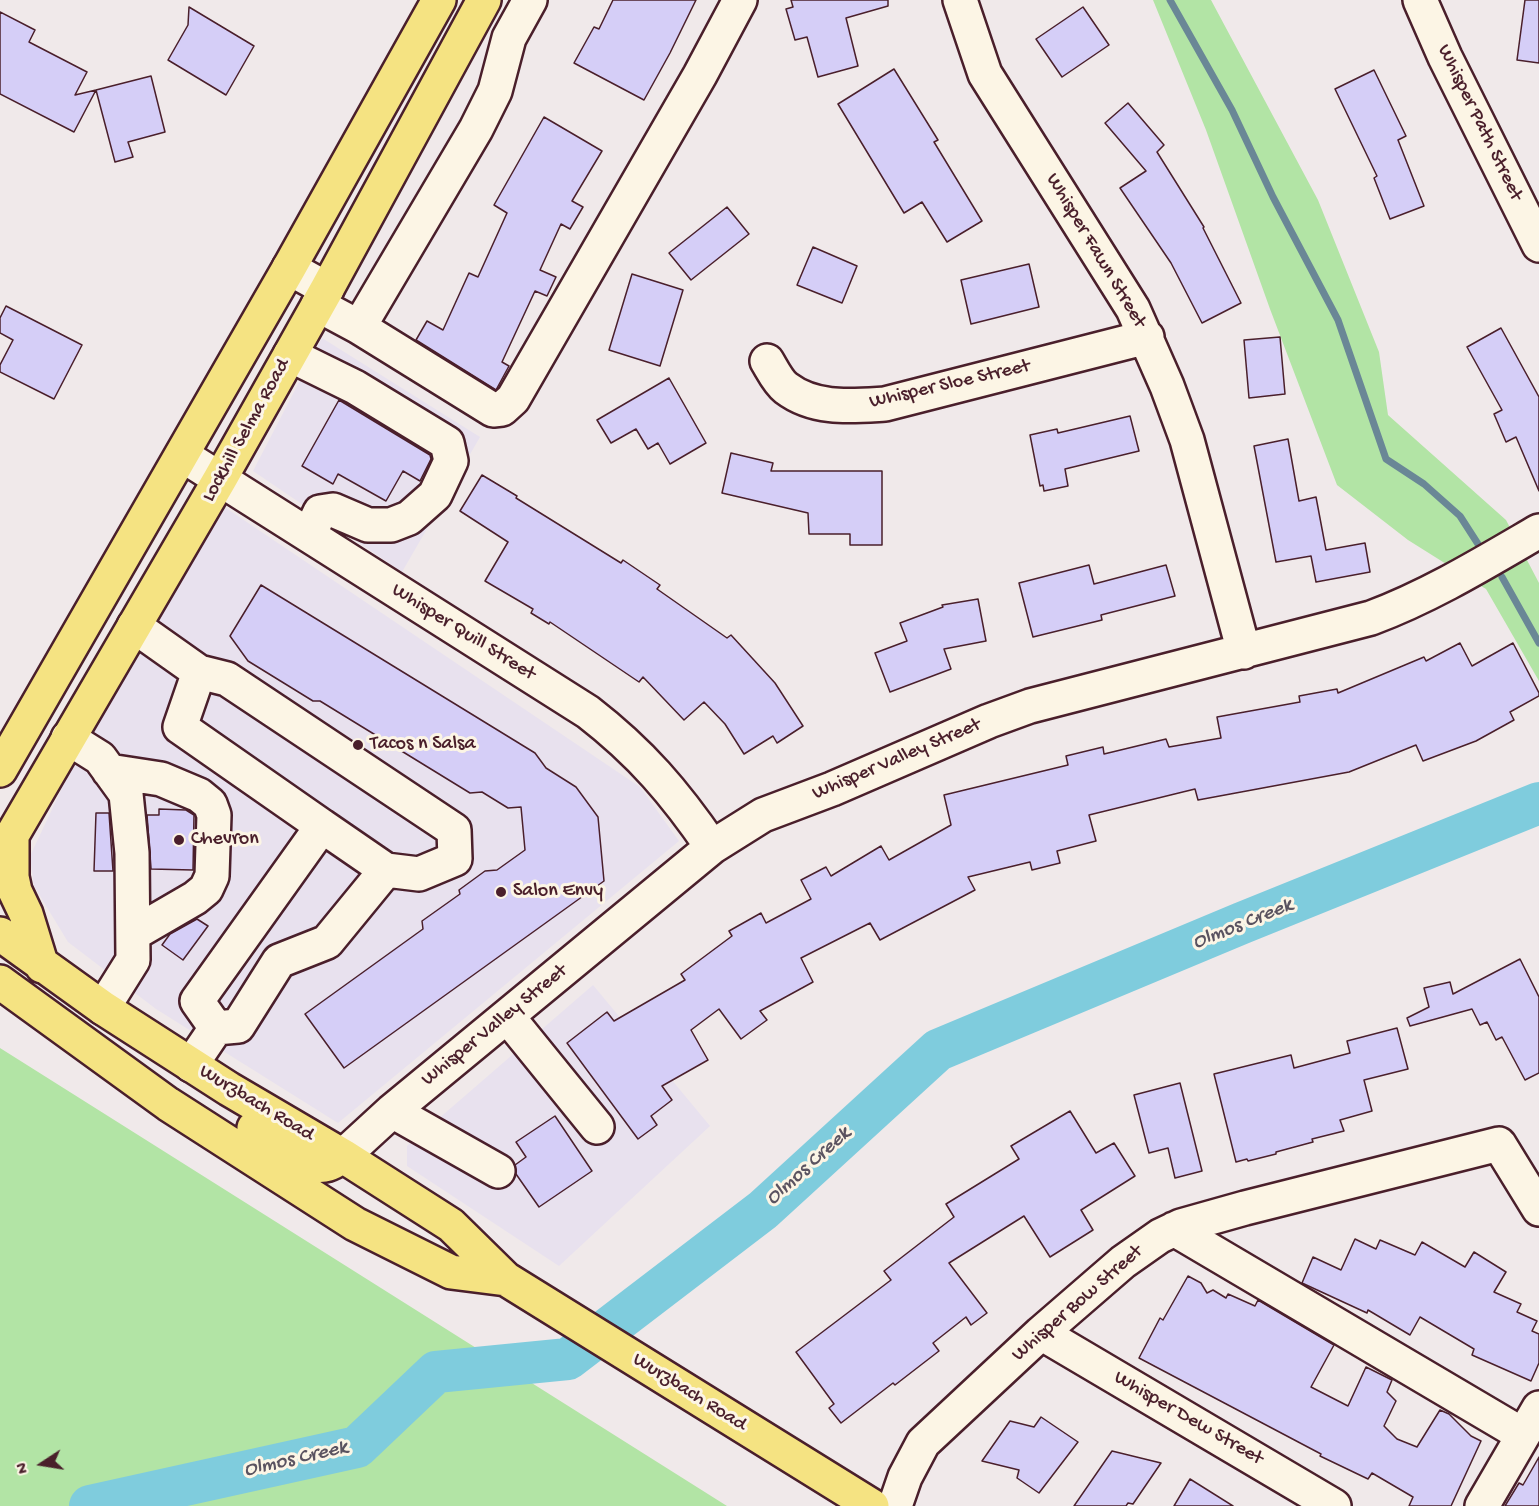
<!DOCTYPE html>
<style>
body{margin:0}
#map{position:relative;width:1539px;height:1506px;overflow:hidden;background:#f0e9ea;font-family:"Gochi Hand",sans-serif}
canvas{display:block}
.north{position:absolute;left:12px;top:1434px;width:60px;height:60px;-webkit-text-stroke:4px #fcf5e5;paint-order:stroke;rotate:258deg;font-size:16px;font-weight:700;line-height:24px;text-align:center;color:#4a1f2b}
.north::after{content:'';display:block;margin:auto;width:21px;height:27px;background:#4a1f2b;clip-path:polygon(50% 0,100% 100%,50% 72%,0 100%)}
</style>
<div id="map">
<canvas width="1539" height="1506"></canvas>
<div class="north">N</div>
</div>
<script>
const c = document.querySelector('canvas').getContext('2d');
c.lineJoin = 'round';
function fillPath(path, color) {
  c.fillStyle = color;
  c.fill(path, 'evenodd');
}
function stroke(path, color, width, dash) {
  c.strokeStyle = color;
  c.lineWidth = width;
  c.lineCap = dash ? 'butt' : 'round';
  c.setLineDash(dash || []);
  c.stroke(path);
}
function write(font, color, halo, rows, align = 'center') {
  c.font = font + ' "Gochi Hand",sans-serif';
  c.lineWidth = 6;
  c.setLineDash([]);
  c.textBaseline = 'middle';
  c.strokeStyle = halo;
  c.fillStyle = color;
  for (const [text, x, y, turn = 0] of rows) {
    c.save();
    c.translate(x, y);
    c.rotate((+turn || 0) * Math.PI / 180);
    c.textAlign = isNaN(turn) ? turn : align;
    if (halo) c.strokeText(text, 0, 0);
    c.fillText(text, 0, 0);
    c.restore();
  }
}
const built = new Path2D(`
 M 322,338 L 480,437 L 402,572 L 253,471 Z
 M 220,504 L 640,787 L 679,841 L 338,1123 L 156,1009 L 68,942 L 34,886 L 30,856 L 105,697 Z
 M 593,985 L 710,1126 L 559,1266 L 407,1166 L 407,1146 Z`);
const green = new Path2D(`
 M 1153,0 L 1211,0 L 1318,200 L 1379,352 L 1388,415 L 1506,520 L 1539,583 L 1539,681 L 1486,589 L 1408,540 L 1337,485 L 1270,309 L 1206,130 Z
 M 0,1048 L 727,1506 L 0,1506 Z`);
const stream = new Path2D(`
 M 1170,0 L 1232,110 L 1273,197 L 1338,320 L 1386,459 L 1424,484 L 1460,516 L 1478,544
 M 1502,577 L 1539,643`);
const river = new Path2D(`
 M 90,1506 L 357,1447 L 436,1372 L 568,1359 L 763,1210 L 938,1050 L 1242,923 L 1539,803`);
const building = new Path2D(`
 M 613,0 L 696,0 L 670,53 L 644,100 L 574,63 L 594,27 L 599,29 Z
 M 791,0 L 888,0 L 888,6 L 846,18 L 858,66 L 818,77 L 807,37 L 795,40 L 786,9 L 793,7 Z
 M 1525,0 L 1539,0 L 1539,63 L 1517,60 Z
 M 189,7 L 254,46 L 226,95 L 168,60 L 188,25 Z
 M 1083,7 L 1109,45 L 1062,77 L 1036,39 Z
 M 0,12 L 35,30 L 29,42 L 87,72 L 75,95 L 96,90 L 74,132 L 0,94 Z
 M 894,69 L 938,140 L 934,142 L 982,221 L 947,242 L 922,202 L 904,213 L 838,104 Z
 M 1374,70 L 1406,136 L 1398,140 L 1424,206 L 1390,219 L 1374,178 L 1377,176 L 1335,89 Z
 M 151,76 L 165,132 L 128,142 L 133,157 L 115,162 L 96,90 Z
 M 1128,103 L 1164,145 L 1157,152 L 1204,227 L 1203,228 L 1241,303 L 1202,323 L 1171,263 L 1120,188 L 1146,171 L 1105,123 Z
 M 544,117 L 602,151 L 572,201 L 583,207 L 570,229 L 561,224 L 540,270 L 556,277 L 547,296 L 535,291 L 502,362 L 509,366 L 496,390 L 416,340 L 427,321 L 443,330 L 469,273 L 478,277 L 507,213 L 494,205 Z
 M 727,207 L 749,234 L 691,280 L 669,253 Z
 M 813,247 L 857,266 L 842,303 L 797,285 Z
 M 1029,264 L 1039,307 L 971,324 L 961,280 Z
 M 632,274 L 683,290 L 660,366 L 609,350 Z
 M 6,306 L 82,345 L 54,399 L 0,372 L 0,365 L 13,340 L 0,333 L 0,318 Z
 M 1501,328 L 1539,397 L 1539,491 L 1516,437 L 1506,442 L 1494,414 L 1502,410 L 1467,347 Z
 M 1280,337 L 1285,394 L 1249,398 L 1244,340 Z
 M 669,378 L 706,443 L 670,464 L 658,443 L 648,449 L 636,429 L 611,443 L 597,420 Z
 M 339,400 L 430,455 L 431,459 L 420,481 L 403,471 L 386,501 L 338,474 L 333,484 L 302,466 Z
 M 1130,416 L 1139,451 L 1065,469 L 1068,486 L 1044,491 L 1043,485 L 1040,486 L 1030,435 L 1057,429 L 1058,433 Z
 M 1288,439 L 1299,501 L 1316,497 L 1326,550 L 1365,543 L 1370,572 L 1316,582 L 1311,556 L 1276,562 L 1254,446 Z
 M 731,453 L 773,463 L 771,471 L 882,471 L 882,545 L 850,545 L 850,534 L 809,534 L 808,513 L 722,493 Z
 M 482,475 L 517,496 L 516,498 L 621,563 L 623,560 L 660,585 L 657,589 L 727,638 L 731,635 L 775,683 L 803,726 L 777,743 L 773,736 L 744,754 L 725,724 L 704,702 L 684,720 L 643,677 L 639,682 L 550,622 L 549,624 L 531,613 L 533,609 L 485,581 L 508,542 L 460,511 Z
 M 1089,565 L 1094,584 L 1166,565 L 1175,596 L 1101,615 L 1102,620 L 1033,637 L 1019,583 Z
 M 261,585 L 535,753 L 546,768 L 576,787 L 598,817 L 604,881 L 344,1068 L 305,1014 L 423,929 L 422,921 L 460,894 L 459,890 L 485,871 L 497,870 L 525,850 L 521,807 L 508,808 L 482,792 L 470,793 L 320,701 L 313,701 L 248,661 L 230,636 Z
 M 978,599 L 986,641 L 944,649 L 951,669 L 890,692 L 875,653 L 907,641 L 900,623 L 943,607 L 942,605 Z
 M 1460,643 L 1472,666 L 1513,643 L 1539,693 L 1539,696 L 1510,712 L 1514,720 L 1476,741 L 1423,761 L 1416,745 L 1349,772 L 1198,800 L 1195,789 L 1089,815 L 1096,841 L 1057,851 L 1060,863 L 1032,870 L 1030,862 L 968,877 L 975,890 L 880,940 L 870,923 L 801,958 L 813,982 L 760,1011 L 767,1020 L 741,1039 L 719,1009 L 691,1030 L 708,1060 L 662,1086 L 672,1100 L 651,1116 L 657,1125 L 638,1139 L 567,1043 L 607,1012 L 614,1021 L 685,980 L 681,974 L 732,936 L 729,931 L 761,913 L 766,923 L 811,899 L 801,880 L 826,867 L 831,876 L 881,846 L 889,860 L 951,825 L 944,795 L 1068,765 L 1066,756 L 1103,747 L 1104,754 L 1166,739 L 1169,747 L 1221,738 L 1217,717 L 1300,702 L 1299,696 L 1337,689 L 1338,693 L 1424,657 L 1426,661 Z
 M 159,809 L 186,810 L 194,815 L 193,870 L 151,869 L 147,815 L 159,815 Z
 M 96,813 L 109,813 L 113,871 L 94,871 Z
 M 197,919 L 208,926 L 183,960 L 162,945 L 170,934 Z
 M 1520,959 L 1539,997 L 1539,1073 L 1525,1080 L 1502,1037 L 1496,1040 L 1487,1022 L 1480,1025 L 1472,1009 L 1410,1026 L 1407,1018 L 1429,1007 L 1424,988 L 1450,982 L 1453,994 Z
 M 1397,1028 L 1408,1069 L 1364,1080 L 1372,1111 L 1340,1120 L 1344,1131 L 1312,1139 L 1313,1142 L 1276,1152 L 1276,1154 L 1248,1161 L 1247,1159 L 1236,1162 L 1214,1074 L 1291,1055 L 1294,1068 L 1350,1053 L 1347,1041 Z
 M 1180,1083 L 1202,1171 L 1175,1178 L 1168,1148 L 1149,1153 L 1134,1095 Z
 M 1070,1111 L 1096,1153 L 1114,1143 L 1135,1176 L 1081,1210 L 1093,1230 L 1050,1257 L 1024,1216 L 949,1263 L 987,1313 L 971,1325 L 966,1317 L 933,1343 L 939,1351 L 895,1385 L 893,1383 L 841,1423 L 829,1408 L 834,1404 L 796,1352 L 891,1280 L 884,1271 L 954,1217 L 946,1204 L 1019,1159 L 1011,1146 Z
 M 555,1116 L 592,1171 L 539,1207 L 516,1174 L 515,1165 L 526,1157 L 516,1142 Z
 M 1355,1239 L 1376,1249 L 1380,1240 L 1415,1255 L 1422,1242 L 1465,1267 L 1474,1252 L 1506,1272 L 1494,1292 L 1521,1304 L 1517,1312 L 1537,1321 L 1532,1331 L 1539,1334 L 1539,1363 L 1531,1381 L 1472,1355 L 1474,1349 L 1420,1317 L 1410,1335 L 1368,1310 L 1367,1313 L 1302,1283 L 1313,1257 L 1341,1270 Z
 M 1188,1276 L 1201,1283 L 1207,1293 L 1213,1290 L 1226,1298 L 1228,1294 L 1255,1306 L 1258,1300 L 1334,1345 L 1311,1387 L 1348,1406 L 1366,1367 L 1392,1380 L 1387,1392 L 1396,1401 L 1384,1426 L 1397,1439 L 1417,1447 L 1440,1410 L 1449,1414 L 1471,1436 L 1481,1441 L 1451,1506 L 1409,1506 L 1413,1497 L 1372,1473 L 1368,1479 L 1320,1456 L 1321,1454 L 1139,1358 L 1160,1318 L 1163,1320 Z
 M 1041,1417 L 1078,1442 L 1039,1493 L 1017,1478 L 1019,1470 L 982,1461 L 1010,1421 L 1034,1427 Z
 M 1112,1451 L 1161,1463 L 1133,1504 L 1128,1503 L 1126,1506 L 1074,1506 Z
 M 1539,1457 L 1539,1506 L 1505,1506 L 1519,1483 L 1523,1485 Z
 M 1190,1479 L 1233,1506 L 1174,1506 Z`);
const minor = new Path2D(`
 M 960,0 L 985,74 L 1133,309 L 1167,386 L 1187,440 L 1244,652
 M 1420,0 L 1445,57 L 1539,245
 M 289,268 L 327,289
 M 318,305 L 359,327 L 493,410 L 502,409 L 513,399 L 700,75 L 740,0
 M 359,327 L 476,129 L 495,91 L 509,38 L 530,0
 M 290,355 L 355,387 L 447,443 L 451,461 L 435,495 L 409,518 L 391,525 L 368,525 L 333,510 L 320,512 L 309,535
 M 767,361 C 772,369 778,382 786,388 C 815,410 851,406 885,404 L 1147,337
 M 182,455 L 588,712 C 641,753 675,793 712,847
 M 134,626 L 199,672 L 180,727 L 322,826 L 197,1001 L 216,1028 L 191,1065
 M 199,672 L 227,679 L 454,830 L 455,859 L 419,874 L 386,870 L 327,942 L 279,961 L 238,1026 L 216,1028
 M 68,738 L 100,758 L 126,794 L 132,853 L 133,960 L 103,1008
 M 109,771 L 161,779 L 199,795 L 210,804 L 214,815 L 212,876 L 206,889 L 195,898 L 133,934
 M 322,826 L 386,870
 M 507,1016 L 597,1127
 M 392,1111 L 498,1171
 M 343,1156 L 392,1111 L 712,847 L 763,815 L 832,789 L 989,721 L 1030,706 L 1371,618 C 1430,596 1484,563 1539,531
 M 1174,1229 L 1523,1435
 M 1041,1333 L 1334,1506
 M 895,1506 L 905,1477 L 923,1443 L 1041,1333 L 1123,1262 L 1160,1236 L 1181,1226 L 1245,1208 L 1499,1144 L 1539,1209
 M 1482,1506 L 1539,1408`);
const major = new Path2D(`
 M 0,770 L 289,268 L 439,0
 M 12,835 L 12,877 L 15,891 L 26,914 L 42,966
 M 0,856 L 220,479 L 327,289 L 484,0
 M 0,934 L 103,1008 L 229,1089 L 343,1156 L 451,1225 L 506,1279 L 872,1506
 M 0,982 L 168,1104 L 355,1224 L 451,1272 L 506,1279
 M 254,1128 L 310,1164 C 324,1168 331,1164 343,1156`);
const markers = [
 [358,745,6,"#4a1f2b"],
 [179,840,6,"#4a1f2b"],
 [501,892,6,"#4a1f2b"]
];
const streetNames = [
 ["Whisper Path Street",1479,123,64],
 ["Whisper Fawn Street",1095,251,59],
 ["Whisper Sloe Street",950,385,-13],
 ["Lockhill Selma Road",247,431,-61],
 ["Whisper Quill Street",463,633,32],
 ["Whisper Valley Street",897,760,-23],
 ["Whisper Valley Street",495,1026,-39],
 ["Wurzbach Road",256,1104,31],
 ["Whisper Bow Street",1078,1304,-41],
 ["Wurzbach Road",689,1393,32],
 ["Whisper Dew Street",1188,1419,30]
];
const poiNames = [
 ["Tacos n Salsa",370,745],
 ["Chevron",191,840],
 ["Salon Envy",513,892]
];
const waterNames = [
 ["Olmos Creek",1243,925,-22],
 ["Olmos Creek",809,1167,-42],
 ["Olmos Creek",296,1460,-13]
];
fillPath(built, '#e8e1ee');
fillPath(green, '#b2e4a5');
stroke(stream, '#6a8796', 7);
stroke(river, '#7fccdd', 42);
fillPath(building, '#d5cef7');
stroke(building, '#4a1f2b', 1.5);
stroke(minor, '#4a1f2b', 38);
stroke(major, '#4a1f2b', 38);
stroke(minor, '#fcf5e5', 33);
stroke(major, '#f5e382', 33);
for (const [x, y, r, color] of markers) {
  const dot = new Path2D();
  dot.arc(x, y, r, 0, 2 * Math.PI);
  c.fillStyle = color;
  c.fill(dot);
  stroke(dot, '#fcf5e5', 2);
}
write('20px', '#4a1f2b', '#fcf5e5', streetNames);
write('20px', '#4a1f2b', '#fcf5e5', poiNames, 'left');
write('italic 21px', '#5a5360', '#fcf5e5', waterNames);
</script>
